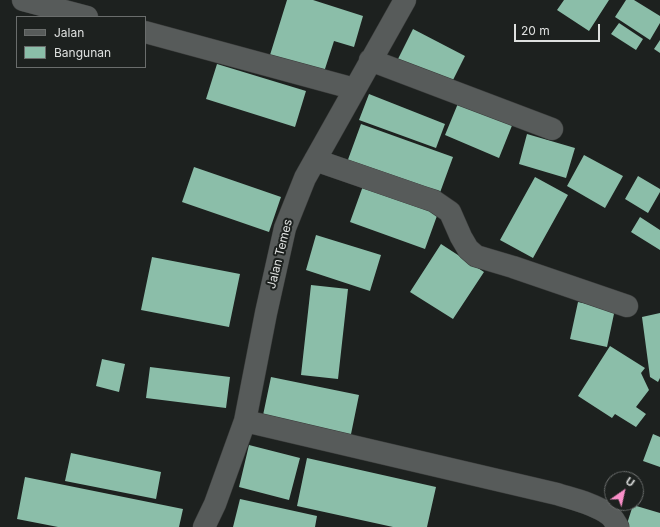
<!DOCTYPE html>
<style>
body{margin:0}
#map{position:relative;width:660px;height:527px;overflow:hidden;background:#1d211f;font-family:Inter,sans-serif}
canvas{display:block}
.legend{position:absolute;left:16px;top:16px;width:130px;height:52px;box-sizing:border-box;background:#1d211f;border:1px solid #6a6d6c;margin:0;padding:5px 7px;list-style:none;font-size:12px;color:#dee0df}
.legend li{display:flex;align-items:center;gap:8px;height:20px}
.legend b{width:20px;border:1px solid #6a6d6c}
.north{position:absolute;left:604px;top:471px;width:40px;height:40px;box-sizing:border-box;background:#1d211f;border:1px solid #6a6d6c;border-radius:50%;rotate:34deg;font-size:11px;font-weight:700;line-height:16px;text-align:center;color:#dee0df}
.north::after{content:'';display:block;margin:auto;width:14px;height:18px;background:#f98fc8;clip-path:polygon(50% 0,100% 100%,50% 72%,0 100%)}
.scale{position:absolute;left:514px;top:24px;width:86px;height:18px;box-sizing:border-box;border:2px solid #dee0df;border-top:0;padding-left:5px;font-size:12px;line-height:14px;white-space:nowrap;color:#dee0df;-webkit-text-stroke:3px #1d211f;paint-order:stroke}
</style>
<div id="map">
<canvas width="660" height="527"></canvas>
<ul class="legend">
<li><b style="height:5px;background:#575b5a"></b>Jalan</li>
<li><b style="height:11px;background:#8bbea9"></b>Bangunan</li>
</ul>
<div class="north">U</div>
<div class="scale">20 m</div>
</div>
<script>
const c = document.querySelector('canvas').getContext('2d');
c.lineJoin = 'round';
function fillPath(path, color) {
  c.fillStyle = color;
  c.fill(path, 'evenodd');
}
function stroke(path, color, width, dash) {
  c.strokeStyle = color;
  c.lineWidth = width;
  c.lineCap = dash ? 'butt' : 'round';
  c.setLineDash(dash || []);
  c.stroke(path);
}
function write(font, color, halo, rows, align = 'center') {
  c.font = font + ' Inter,sans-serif';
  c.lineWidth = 4;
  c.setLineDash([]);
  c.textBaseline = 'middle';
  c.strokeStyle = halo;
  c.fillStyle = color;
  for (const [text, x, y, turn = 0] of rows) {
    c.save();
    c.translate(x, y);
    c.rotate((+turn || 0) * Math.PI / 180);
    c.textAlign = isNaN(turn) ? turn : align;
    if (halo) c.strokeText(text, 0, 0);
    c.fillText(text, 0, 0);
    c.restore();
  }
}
const building = new Path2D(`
 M 287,0 L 313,0 L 363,16 L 354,47 L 334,41 L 324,72 L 270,55 Z
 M 564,0 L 609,0 L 589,31 L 557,10 Z
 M 626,0 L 634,0 L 660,16 L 660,23 L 650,40 L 615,17 Z
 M 619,23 L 643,39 L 636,50 L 611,34 Z
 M 413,29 L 465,56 L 449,88 L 397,61 Z
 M 660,40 L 660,53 L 654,49 Z
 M 217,64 L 306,91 L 295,127 L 206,99 Z
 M 369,94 L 445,124 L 436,148 L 359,120 Z
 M 459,101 L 513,123 L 499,158 L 445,135 Z
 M 361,124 L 453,157 L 438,198 L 346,165 Z
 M 527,134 L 575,148 L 566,178 L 519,164 Z
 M 584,155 L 623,176 L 605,208 L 567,186 Z
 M 194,167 L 281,197 L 269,232 L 182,202 Z
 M 638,176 L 660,189 L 660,192 L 648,213 L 625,199 Z
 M 535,177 L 568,195 L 533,258 L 500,240 Z
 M 363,186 L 438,213 L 425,249 L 350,222 Z
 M 640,217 L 660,230 L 660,250 L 631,232 Z
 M 316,235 L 381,255 L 370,291 L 306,270 Z
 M 441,244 L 484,272 L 453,319 L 410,292 Z
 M 152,257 L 240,274 L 229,327 L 141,310 Z
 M 311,285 L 348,289 L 338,379 L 301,375 Z
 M 578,302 L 615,309 L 607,347 L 570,339 Z
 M 660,313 L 660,378 L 658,382 L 650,377 L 642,317 Z
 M 610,346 L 645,368 L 641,373 L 649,390 L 636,407 L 646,414 L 636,427 L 615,414 L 612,418 L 578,396 Z
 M 102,359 L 125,364 L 119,392 L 96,386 Z
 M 150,367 L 230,377 L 226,408 L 146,398 Z
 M 271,377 L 359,395 L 350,439 L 262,420 Z
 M 653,434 L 660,437 L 660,467 L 643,461 Z
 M 249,445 L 300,458 L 289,500 L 239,487 Z
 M 71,453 L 161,472 L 156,499 L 65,481 Z
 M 307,458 L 436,487 L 427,527 L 393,527 L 297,506 Z
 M 25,477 L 183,509 L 179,527 L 58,527 L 17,519 Z
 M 240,499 L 317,516 L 315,527 L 233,527 Z
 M 633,505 L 660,513 L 660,527 L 626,527 Z`);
const minor = new Path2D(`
 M 23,0 L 87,17
 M 145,32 L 355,89
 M 370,60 L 552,129
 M 315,160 L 422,197 L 434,201 L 450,212 L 461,237 L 468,249 L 476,256 L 513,267 L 627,306
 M 245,421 L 557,494 C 573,499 595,504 608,514 C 613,517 615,522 618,527
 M 204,527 L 215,504 L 245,421 L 266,313 L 285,228 L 305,178 L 405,0`);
const streetNames = [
 ["Jalan Temes",280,254,-76]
];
fillPath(building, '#8bbea9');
stroke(minor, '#3b3d3c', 23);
stroke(minor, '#575b5a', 22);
write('12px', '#dee0df', '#1d211f', streetNames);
</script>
